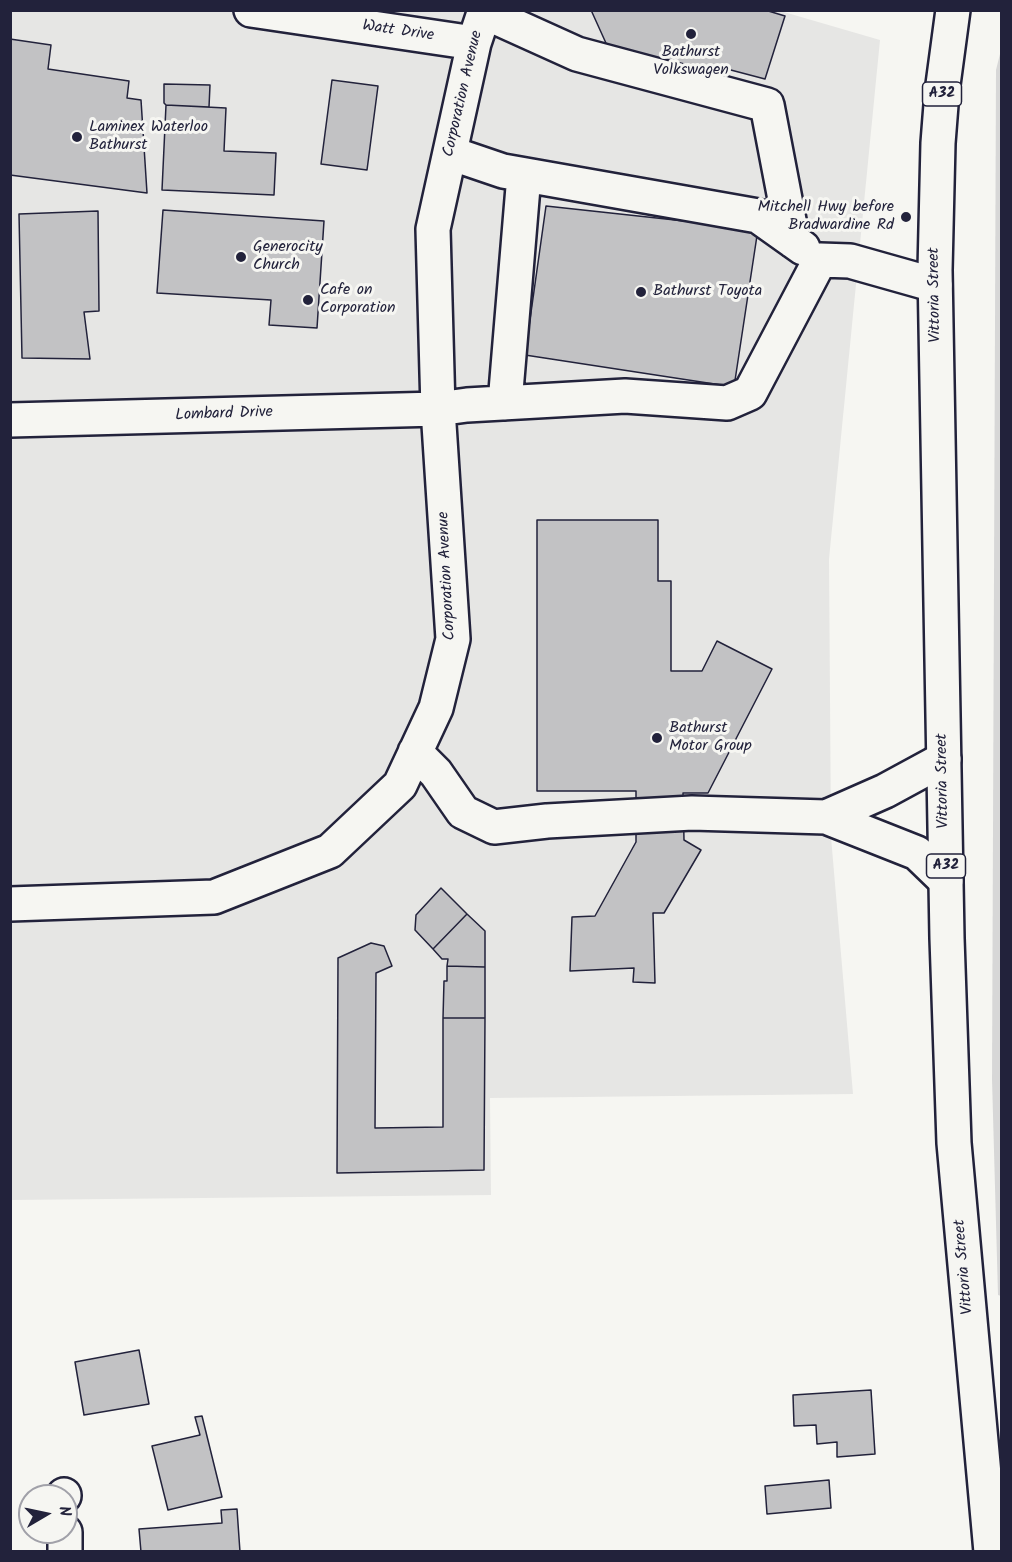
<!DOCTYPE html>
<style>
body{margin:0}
#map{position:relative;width:1012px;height:1562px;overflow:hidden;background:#f6f6f2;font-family:Kalam,sans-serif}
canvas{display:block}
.frame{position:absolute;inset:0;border:12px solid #22223b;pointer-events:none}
.north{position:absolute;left:18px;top:1484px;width:60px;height:60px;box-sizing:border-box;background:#f6f6f2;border:2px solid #a1a1a9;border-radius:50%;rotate:81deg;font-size:16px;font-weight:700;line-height:24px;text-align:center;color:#22223b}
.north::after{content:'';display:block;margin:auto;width:21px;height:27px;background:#22223b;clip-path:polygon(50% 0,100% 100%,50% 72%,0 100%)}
</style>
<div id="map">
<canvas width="1012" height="1562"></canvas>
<div class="frame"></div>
<div class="north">N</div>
</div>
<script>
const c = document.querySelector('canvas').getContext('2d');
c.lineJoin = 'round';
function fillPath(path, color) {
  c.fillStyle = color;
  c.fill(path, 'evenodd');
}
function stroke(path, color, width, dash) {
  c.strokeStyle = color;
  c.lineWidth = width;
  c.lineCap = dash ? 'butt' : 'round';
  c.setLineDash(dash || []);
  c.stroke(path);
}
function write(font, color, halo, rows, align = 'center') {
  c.font = font + ' Kalam,sans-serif';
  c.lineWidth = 6;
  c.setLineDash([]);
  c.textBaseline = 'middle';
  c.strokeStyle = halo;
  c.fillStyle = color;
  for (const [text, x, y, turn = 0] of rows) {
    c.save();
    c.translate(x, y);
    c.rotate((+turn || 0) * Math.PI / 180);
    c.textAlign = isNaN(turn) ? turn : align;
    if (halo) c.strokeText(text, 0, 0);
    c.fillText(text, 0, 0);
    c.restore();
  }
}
const built = new Path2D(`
 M 777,10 L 880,40 L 829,559 L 831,837 L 853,1094 L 490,1098 L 491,1195 L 11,1200 L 10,11 Z`);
const green = new Path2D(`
 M 1001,50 L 1001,1296 L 998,1295 L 992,1079 L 996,70 Z`);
const building = new Path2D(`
 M 591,10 L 765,10 L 785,16 L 765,79 L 727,69 L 725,83 L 610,52 Z
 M 10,39 L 51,45 L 48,69 L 129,81 L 127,98 L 141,100 L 147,193 L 10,175 Z
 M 332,80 L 378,86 L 367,170 L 321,164 Z
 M 164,84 L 210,85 L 209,107 L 166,105 L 164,103 Z
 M 166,105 L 226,108 L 224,151 L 276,153 L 274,195 L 162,190 Z
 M 546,206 L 758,229 L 734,387 L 525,355 Z
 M 163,210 L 324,221 L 317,328 L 269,325 L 271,300 L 157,293 Z
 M 98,211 L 99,311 L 84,312 L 90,359 L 22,358 L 19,214 Z
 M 537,520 L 658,520 L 658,581 L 671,581 L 671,671 L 702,671 L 717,641 L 772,669 L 708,793 L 683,793 L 684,840 L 701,850 L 664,913 L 653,913 L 655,983 L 633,982 L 634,968 L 570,971 L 572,917 L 595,916 L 636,842 L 636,791 L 537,791 Z
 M 441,888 L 467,914 L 433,949 L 415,930 L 416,915 Z
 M 467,914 L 485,931 L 485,967 L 447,966 L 448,959 L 442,959 L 433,949 Z
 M 371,943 L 384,946 L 392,966 L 376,973 L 375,1128 L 443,1127 L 443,1018 L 485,1018 L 484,1170 L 337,1173 L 338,958 Z
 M 447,966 L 485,967 L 485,1018 L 443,1018 L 444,981 L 447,981 Z
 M 139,1350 L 149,1404 L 84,1415 L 75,1362 Z
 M 871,1390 L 875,1454 L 837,1457 L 837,1442 L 817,1444 L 816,1425 L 794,1426 L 793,1395 Z
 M 202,1416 L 222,1497 L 168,1510 L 152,1446 L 200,1435 L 195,1417 Z
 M 829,1480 L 831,1508 L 767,1514 L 765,1486 Z
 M 237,1509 L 240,1552 L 141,1552 L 139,1529 L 222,1523 L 221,1510 Z`);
const minor = new Path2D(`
 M 251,10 L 474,43
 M 484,12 L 577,54 L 767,105 L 793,241
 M 450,153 L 503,171 L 758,216 L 803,248
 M 505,403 L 524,175
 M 10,420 L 438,409 L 467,405 L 625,396 L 727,403 L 750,393 L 820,260 L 850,261 L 935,285
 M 415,752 L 436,773 L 463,812 L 494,827 L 547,821 L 692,813 L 826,817 L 917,853 L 946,881
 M 826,817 L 885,791 L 944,759
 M 10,904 L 214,897 L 330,851 L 400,785 L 436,708 L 453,639 L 438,409 L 433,229 L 474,43 L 485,10
 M 64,1495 L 64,1496
 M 65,1532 L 65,1552`);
const highway = new Path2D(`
 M 953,10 L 942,92 L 938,143 L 935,270 L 947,938 L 954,1143 L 991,1552`);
const markers = [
 [691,34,6,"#22223b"],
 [77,137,6,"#22223b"],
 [906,217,6,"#22223b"],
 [241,257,6,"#22223b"],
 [641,292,6,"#22223b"],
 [308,300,6,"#22223b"],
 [657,738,6,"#22223b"]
];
const shields = [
 [942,94,39],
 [946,866,39]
];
const shieldNames = [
 ["A32",942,94],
 ["A32",946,866]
];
const streetNames = [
 ["Watt Drive",398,32,8],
 ["Corporation Avenue",464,94,-77],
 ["Vittoria Street",936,295,-91],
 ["Lombard Drive",224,415,-2],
 ["Corporation Avenue",448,576,-93],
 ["Vittoria Street",944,781,-91],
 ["Vittoria Street",965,1267,-95]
];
const poiNames = [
 ["Bathurst",691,53,"center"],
 ["Volkswagen",691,71,"center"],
 ["Laminex Waterloo",89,128],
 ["Bathurst",89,146],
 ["Mitchell Hwy before",894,208,"right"],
 ["Bradwardine Rd",894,226,"right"],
 ["Generocity",253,248],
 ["Church",253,266],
 ["Cafe on",320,291],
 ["Corporation",320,309],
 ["Bathurst Toyota",653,292],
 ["Bathurst",669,729],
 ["Motor Group",669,747]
];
fillPath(built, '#e6e6e4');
fillPath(green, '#d7d7d7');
fillPath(building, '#c2c2c4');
stroke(building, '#22223b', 1.5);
stroke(minor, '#22223b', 38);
stroke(highway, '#22223b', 38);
stroke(minor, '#f6f6f2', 33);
stroke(highway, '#f6f6f2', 33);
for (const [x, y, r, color] of markers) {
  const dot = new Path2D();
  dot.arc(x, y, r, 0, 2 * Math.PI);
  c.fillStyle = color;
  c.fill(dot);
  stroke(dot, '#f6f6f2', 2);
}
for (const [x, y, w] of shields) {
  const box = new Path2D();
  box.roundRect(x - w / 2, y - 12, w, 24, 4.5);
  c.fillStyle = '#f6f6f2';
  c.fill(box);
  stroke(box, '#22223b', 1.5);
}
write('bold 15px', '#22223b', null, shieldNames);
write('16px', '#22223b', '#f6f6f2', streetNames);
write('16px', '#22223b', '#f6f6f2', poiNames, 'left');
</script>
